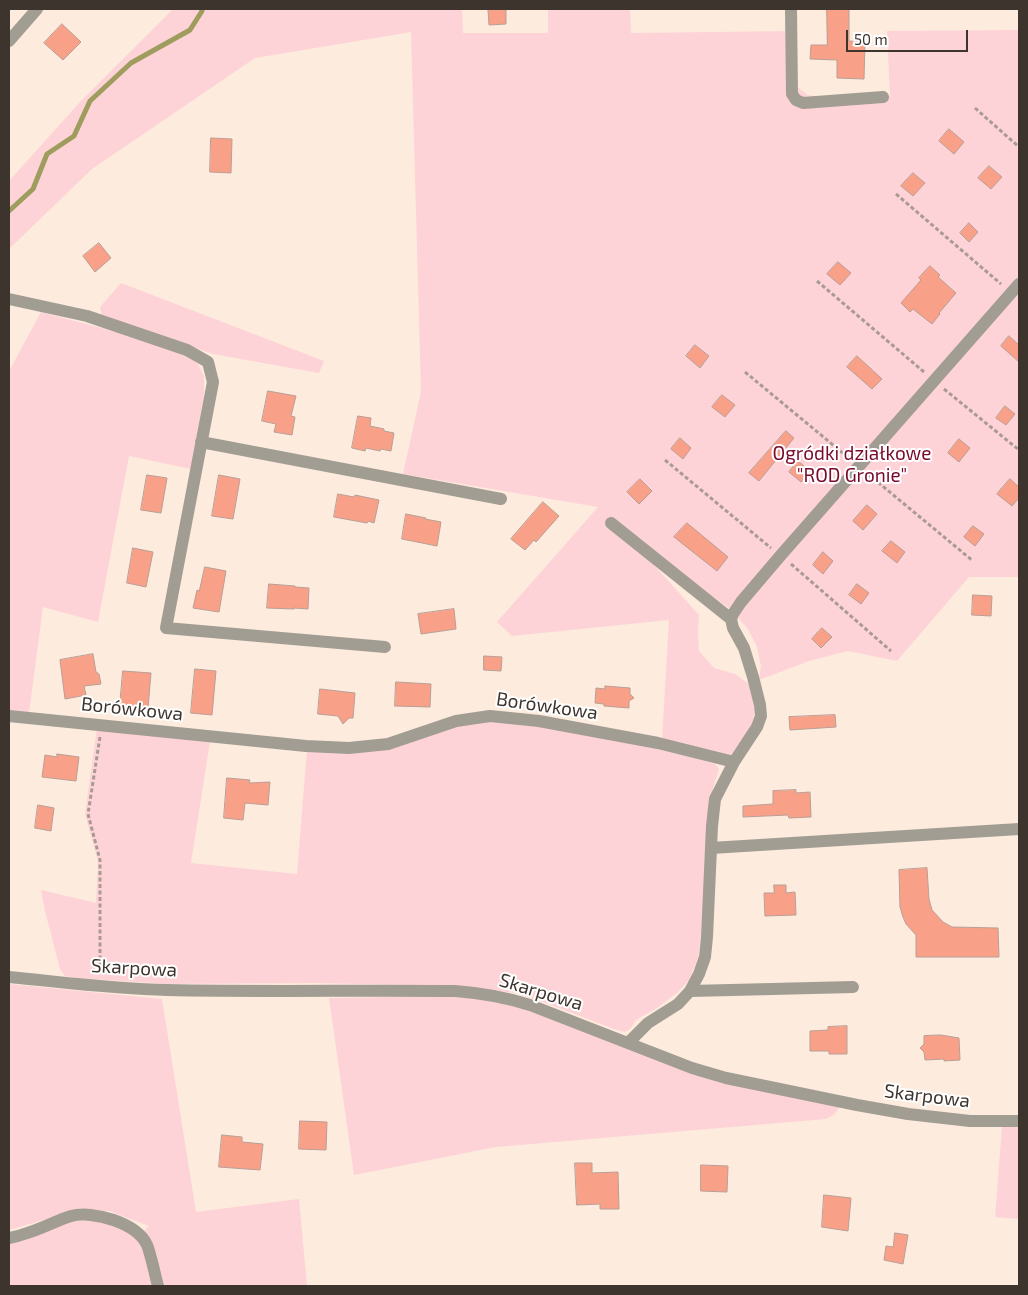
<!DOCTYPE html>
<meta charset="utf-8">
<style>
body{margin:0}
#map{position:relative;width:1028px;height:1295px;overflow:hidden;background:#fdebdd;font-family:"Exo 2",sans-serif}
canvas{display:block}
.frame{position:absolute;inset:0;border:10px solid #3d342e;pointer-events:none}
.scale{position:absolute;left:846px;top:30px;width:122px;height:22px;box-sizing:border-box;border:2px solid #3d342e;border-top:0;padding-left:6px;font-size:15px;line-height:18px;white-space:nowrap;color:#3d342e;-webkit-text-stroke:4px #fff;paint-order:stroke}
</style>
<div id="map">
<canvas width="1028" height="1295"></canvas>
<div class="frame"></div>
<div class="scale">50 m</div>
</div>
<script>
const c = document.querySelector('canvas').getContext('2d');
c.lineJoin = 'round';
function fillPath(path, color) {
  c.fillStyle = color;
  c.fill(path, 'evenodd');
}
function stroke(path, color, width, dash) {
  c.strokeStyle = color;
  c.lineWidth = width;
  c.lineCap = dash ? 'butt' : 'round';
  c.setLineDash(dash || []);
  c.stroke(path);
}
function write(font, color, halo, rows, align = 'center') {
  c.font = font + ' "Exo 2",sans-serif';
  c.lineWidth = 4;
  c.setLineDash([]);
  c.textBaseline = 'middle';
  c.strokeStyle = halo;
  c.fillStyle = color;
  for (const [text, x, y, turn = 0] of rows) {
    c.save();
    c.translate(x, y);
    c.rotate((+turn || 0) * Math.PI / 180);
    c.textAlign = isNaN(turn) ? turn : align;
    if (halo) c.strokeText(text, 0, 0);
    c.fillText(text, 0, 0);
    c.restore();
  }
}
const green = new Path2D(`
 M 173,9 L 462,9 L 463,33 L 548,33 L 548,9 L 630,9 L 631,33 L 794,31 L 796,86 L 808,95 L 824,98 L 890,96 L 887,31 L 1018,30 L 1019,29 L 1019,577 L 969,577 L 897,661 L 848,651 L 809,661 L 759,680 L 761,666 L 757,647 L 748,629 L 729,608 L 660,560 L 654,565 L 699,615 L 698,633 L 699,651 L 714,668 L 735,674 L 749,684 L 755,709 L 752,727 L 732,757 L 662,739 L 669,620 L 512,636 L 497,622 L 598,507 L 403,474 L 421,392 L 411,32 L 255,58 L 92,169 L 9,249 L 9,181 L 80,102 Z
 M 121,283 L 324,361 L 319,373 L 213,354 L 102,316 L 100,307 Z
 M 41,312 L 116,332 L 187,355 L 198,364 L 204,376 L 204,393 L 191,469 L 129,456 L 98,622 L 43,607 L 29,713 L 9,711 L 9,371 Z
 M 491,721 L 538,725 L 658,747 L 715,764 L 719,769 L 713,788 L 709,813 L 701,934 L 698,958 L 689,980 L 677,993 L 657,1008 L 636,1020 L 631,1028 L 625,1032 L 614,1029 L 543,1002 L 516,993 L 458,986 L 313,983 L 167,984 L 78,978 L 65,976 L 60,969 L 45,911 L 41,890 L 96,903 L 98,861 L 85,814 L 97,728 L 210,741 L 191,863 L 297,874 L 307,750 L 350,751 L 458,725 Z
 M 9,984 L 162,999 L 196,1212 L 299,1199 L 307,1286 L 163,1286 L 153,1247 L 144,1231 L 149,1226 L 109,1211 L 78,1210 L 9,1230 Z
 M 437,996 L 472,998 L 501,1003 L 527,1010 L 610,1042 L 839,1107 L 835,1114 L 826,1119 L 496,1147 L 354,1175 L 329,998 Z
 M 1019,1126 L 1019,1219 L 995,1217 L 1002,1127 Z
 M 71,1221 L 98,1221 L 115,1224 L 130,1234 L 139,1242 L 144,1254 L 152,1286 L 9,1286 L 9,1242 Z`);
const stream = new Path2D(`
 M 9,211 L 33,189 L 47,154 L 74,136 L 90,101 L 131,63 L 190,30 L 202,11 L 202,9`);
const building = new Path2D(`
 M 506,9 L 506,24 L 489,25 L 488,10 Z
 M 827,9 L 849,9 L 849,41 L 865,42 L 864,79 L 837,78 L 837,60 L 810,59 L 811,45 L 827,45 Z
 M 62,24 L 81,42 L 63,60 L 44,43 Z
 M 949,129 L 964,142 L 954,154 L 939,141 Z
 M 211,138 L 232,139 L 231,173 L 210,172 Z
 M 989,166 L 1002,177 L 991,189 L 978,178 Z
 M 913,173 L 925,183 L 913,196 L 901,186 Z
 M 969,223 L 978,232 L 969,242 L 960,233 Z
 M 99,243 L 111,258 L 95,272 L 83,256 Z
 M 838,262 L 851,273 L 840,285 L 827,274 Z
 M 930,266 L 940,275 L 938,277 L 956,293 L 939,313 L 940,314 L 932,324 L 913,309 L 910,312 L 901,303 L 921,280 L 919,278 Z
 M 1009,336 L 1019,345 L 1019,362 L 1001,346 Z
 M 695,345 L 709,356 L 700,368 L 686,356 Z
 M 857,356 L 882,379 L 872,389 L 847,367 Z
 M 268,391 L 296,396 L 291,416 L 295,417 L 292,435 L 274,432 L 276,424 L 262,421 Z
 M 722,395 L 735,405 L 725,417 L 712,407 Z
 M 1005,406 L 1015,414 L 1006,425 L 996,418 Z
 M 358,416 L 371,418 L 370,426 L 384,429 L 384,431 L 394,433 L 391,451 L 381,449 L 380,451 L 366,448 L 365,451 L 352,448 Z
 M 786,431 L 794,438 L 759,481 L 749,473 Z
 M 680,438 L 691,448 L 683,459 L 671,449 Z
 M 959,439 L 970,448 L 959,462 L 948,453 Z
 M 798,461 L 810,471 L 801,482 L 789,472 Z
 M 147,475 L 167,478 L 161,513 L 141,510 Z
 M 219,475 L 240,479 L 233,519 L 212,516 Z
 M 640,479 L 652,491 L 639,504 L 627,492 Z
 M 1010,479 L 1019,487 L 1019,498 L 1012,506 L 997,494 Z
 M 338,494 L 354,497 L 355,495 L 379,500 L 374,523 L 368,521 L 367,523 L 334,517 Z
 M 543,502 L 559,516 L 536,542 L 534,540 L 525,550 L 511,539 Z
 M 867,505 L 877,514 L 863,530 L 853,521 Z
 M 406,514 L 426,518 L 425,519 L 441,522 L 437,546 L 402,539 Z
 M 687,523 L 728,557 L 717,571 L 674,537 Z
 M 973,526 L 984,534 L 975,546 L 964,537 Z
 M 891,541 L 905,552 L 897,563 L 882,551 Z
 M 133,548 L 153,552 L 146,587 L 127,583 Z
 M 823,552 L 833,561 L 823,574 L 813,565 Z
 M 205,567 L 226,571 L 219,612 L 193,608 L 197,590 L 199,591 Z
 M 269,584 L 295,586 L 295,587 L 309,588 L 308,609 L 294,608 L 294,609 L 267,608 Z
 M 857,584 L 869,593 L 861,604 L 849,595 Z
 M 973,595 L 992,596 L 991,616 L 972,615 Z
 M 454,609 L 456,629 L 421,634 L 418,614 Z
 M 822,628 L 832,637 L 821,648 L 812,639 Z
 M 93,654 L 96,672 L 99,674 L 101,684 L 84,686 L 86,695 L 65,699 L 60,660 Z
 M 484,656 L 502,657 L 501,671 L 484,670 Z
 M 195,669 L 216,671 L 212,715 L 191,713 Z
 M 123,671 L 151,673 L 148,708 L 120,706 Z
 M 396,682 L 431,684 L 430,707 L 395,706 Z
 M 605,686 L 630,688 L 630,694 L 634,698 L 629,701 L 629,708 L 604,706 L 604,704 L 595,703 L 596,688 L 605,689 Z
 M 320,689 L 355,693 L 353,718 L 349,718 L 343,724 L 338,716 L 318,714 Z
 M 835,715 L 836,727 L 790,730 L 789,717 Z
 M 57,754 L 79,757 L 76,781 L 42,777 L 45,755 L 57,757 Z
 M 227,778 L 250,780 L 249,783 L 270,782 L 268,805 L 245,803 L 243,820 L 224,818 Z
 M 796,790 L 796,793 L 810,792 L 811,817 L 789,818 L 788,815 L 743,817 L 743,806 L 773,804 L 773,791 Z
 M 38,805 L 54,808 L 51,831 L 35,828 Z
 M 927,868 L 929,899 L 932,910 L 943,922 L 952,927 L 998,928 L 999,957 L 916,957 L 916,935 L 906,924 L 903,917 L 900,907 L 899,870 Z
 M 774,885 L 786,885 L 786,893 L 795,892 L 796,915 L 765,916 L 764,893 L 774,893 Z
 M 847,1026 L 847,1054 L 829,1054 L 829,1051 L 810,1051 L 810,1031 L 828,1030 L 828,1027 Z
 M 941,1035 L 959,1038 L 960,1060 L 944,1061 L 944,1059 L 925,1060 L 924,1052 L 920,1048 L 924,1044 L 924,1036 Z
 M 300,1121 L 327,1122 L 326,1150 L 299,1149 Z
 M 222,1135 L 242,1137 L 242,1142 L 263,1144 L 260,1170 L 219,1167 Z
 M 575,1163 L 592,1163 L 592,1173 L 618,1172 L 619,1209 L 600,1209 L 600,1204 L 577,1205 Z
 M 701,1165 L 728,1166 L 727,1192 L 701,1191 Z
 M 824,1195 L 851,1198 L 848,1231 L 822,1227 Z
 M 895,1233 L 908,1235 L 903,1264 L 884,1260 L 886,1246 L 893,1247 Z`);
const path = new Path2D(`
 M 975,108 L 1019,147
 M 896,194 L 1001,284
 M 817,281 L 924,372
 M 745,372 L 850,459
 M 944,389 L 1019,450
 M 665,460 L 771,548
 M 868,474 L 973,561
 M 791,564 L 891,651
 M 100,737 L 88,814 L 100,860 L 100,974`);
const minor = new Path2D(`
 M 791,9 L 792,94 L 796,100 L 803,103 L 883,97
 M 9,41 L 37,9
 M 9,299 L 87,316 L 187,350 L 208,362 L 213,382 L 166,628 L 385,647
 M 201,442 L 501,499
 M 611,523 L 731,619 L 733,628 L 744,648 L 753,677 L 760,705 L 761,716 L 757,727 L 734,762 L 715,799 L 712,826 L 707,937 L 705,957 L 699,974 L 690,991 L 678,1004 L 648,1023 L 629,1042
 M 731,619 L 733,614 L 741,602 L 781,555 L 1019,284
 M 9,716 L 306,746 L 349,748 L 388,744 L 456,721 L 490,716 L 539,721 L 658,743 L 734,762
 M 711,848 L 1019,829
 M 9,977 C 62,982 114,989 167,990 C 263,992 359,990 455,991 C 481,993 505,997 530,1005 L 692,1068 L 726,1078 L 857,1105 L 908,1114 L 970,1121 L 1019,1121
 M 690,991 L 853,987
 M 9,1238 C 14,1237 19,1236 24,1234 C 40,1230 55,1221 71,1216 C 93,1210 137,1223 147,1245 C 151,1255 155,1275 158,1286`);
const parkNames = [
 ["Ogródki działkowe",852,454],
 ["\"ROD Gronie\"",852,476]
];
const streetNames = [
 ["Borówkowa",547,706,8],
 ["Borówkowa",132,709,6],
 ["Skarpowa",134,968,3],
 ["Skarpowa",541,992,17],
 ["Skarpowa",927,1096,7]
];
fillPath(green, '#fed3d7');
stroke(stream, '#9f9d5e', 5);
fillPath(building, '#f9a188');
stroke(building, '#b99e96', 1);
stroke(path, '#a99b91', 3, [4, 2.5]);
stroke(minor, '#a19d93', 12);
write('19px', '#790a2c', '#fff', parkNames);
write('19px', '#3d342e', '#fff', streetNames);
</script>
